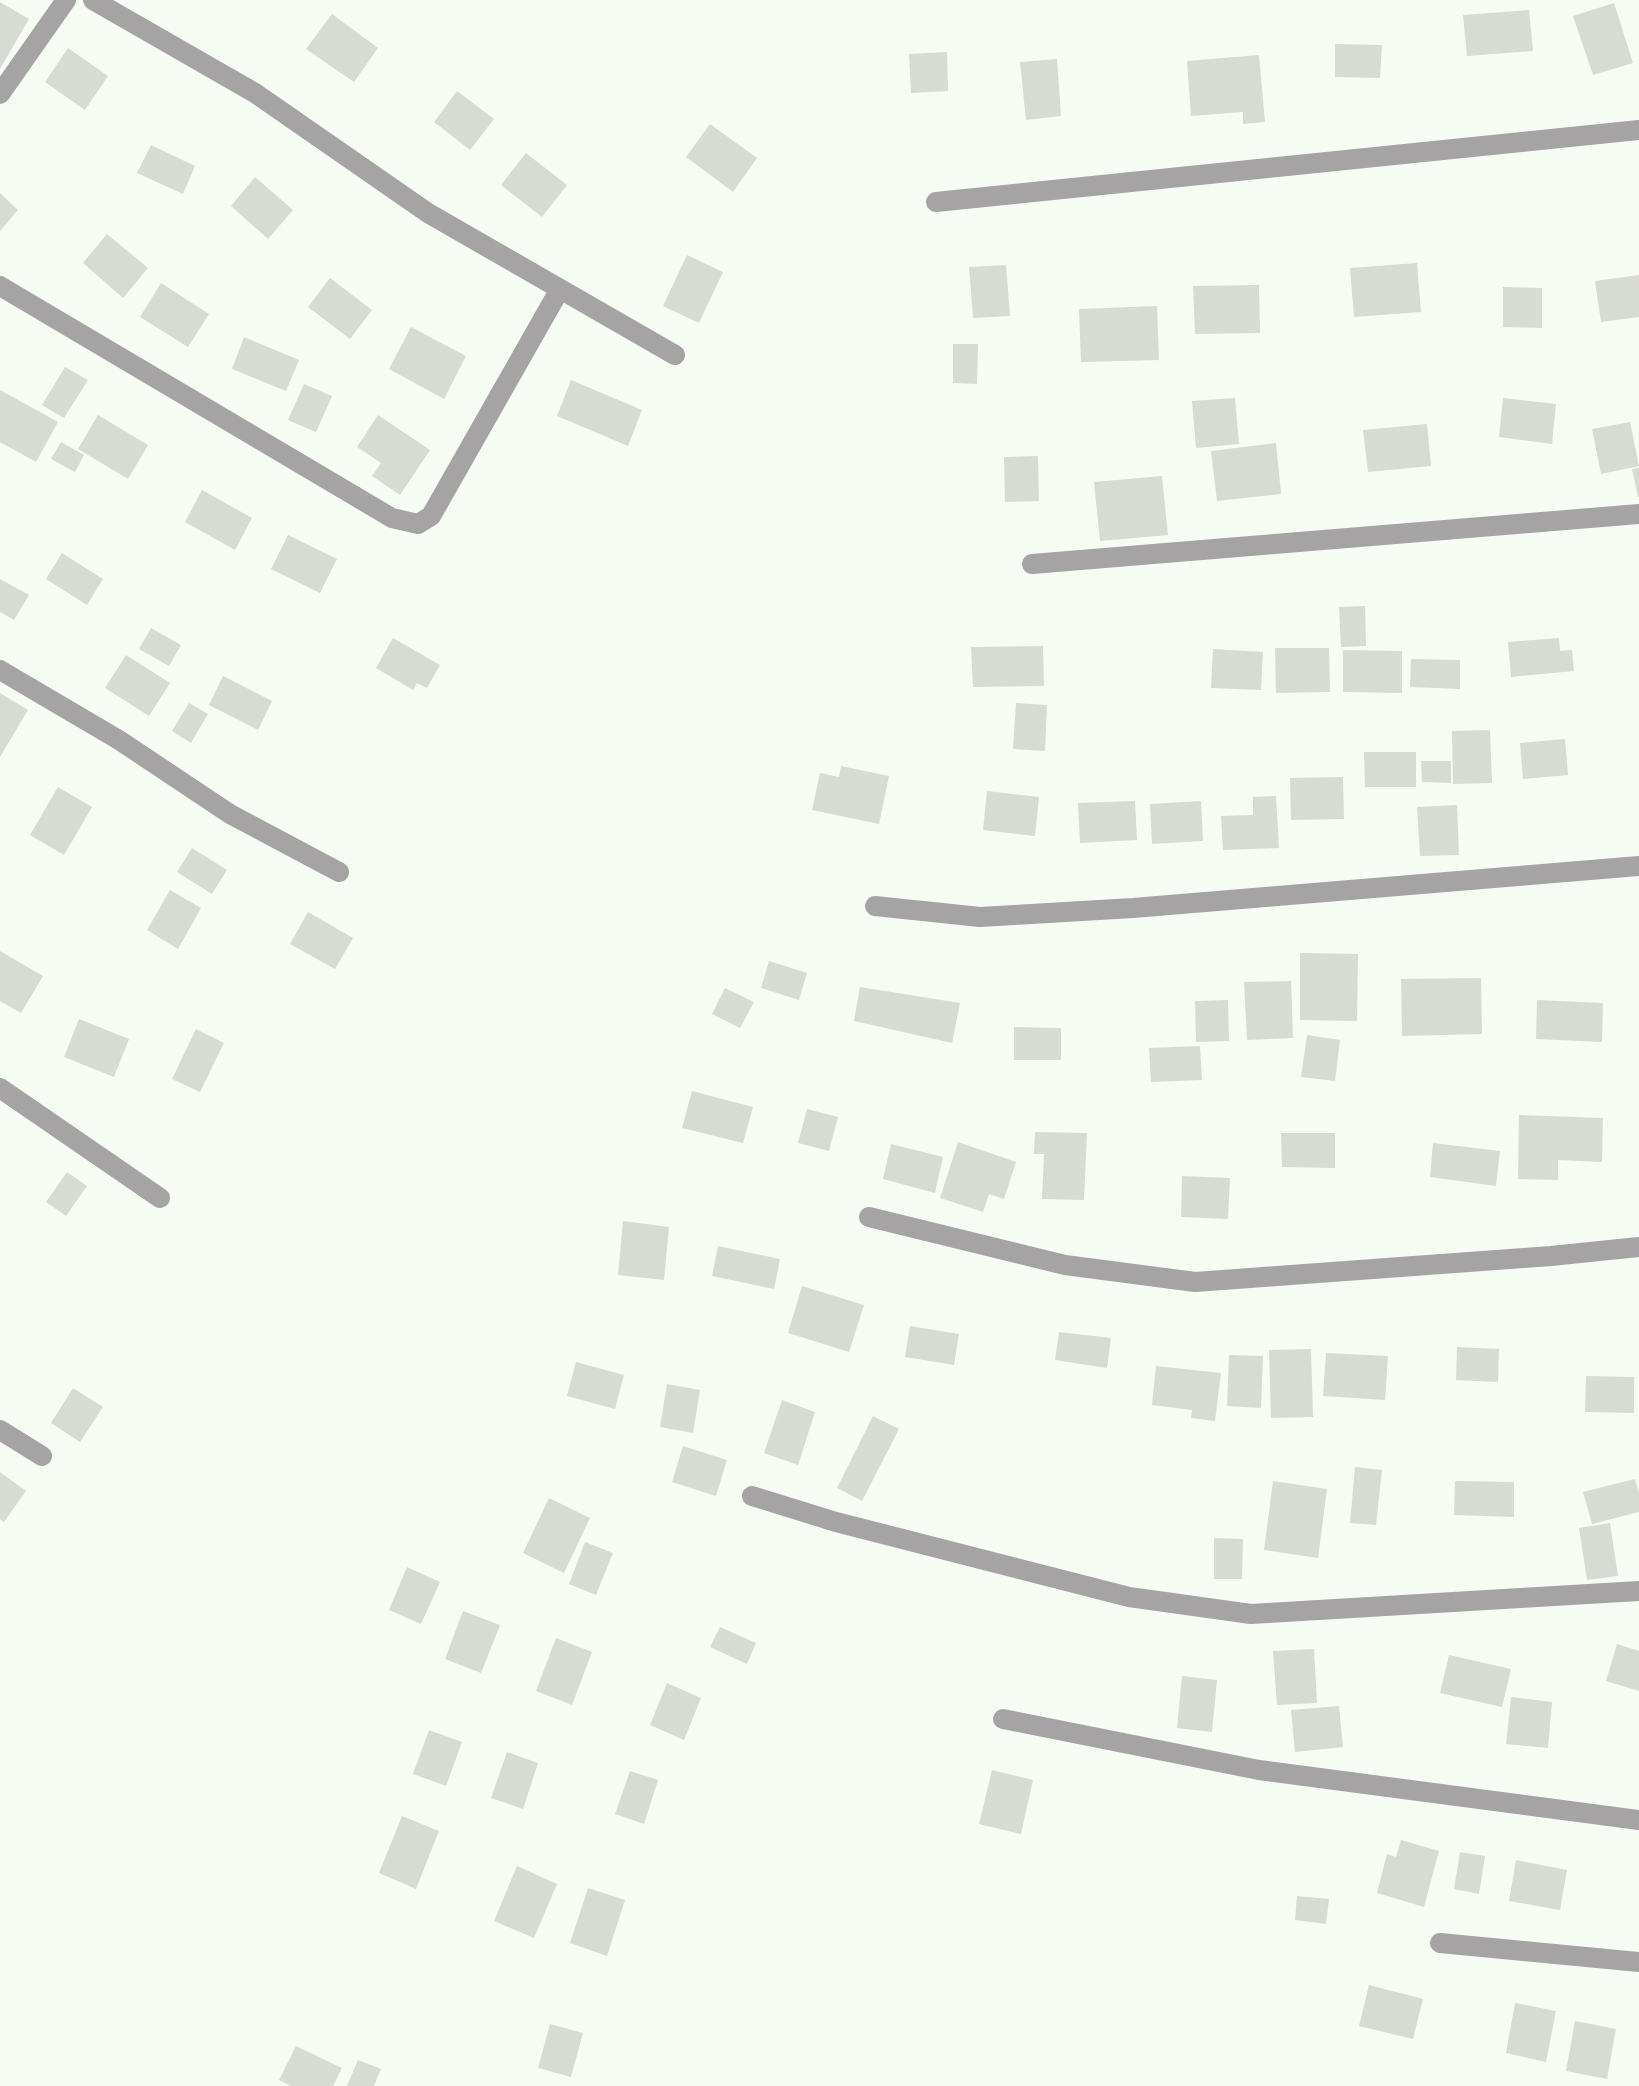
<!DOCTYPE html>
<style>
body{margin:0}
canvas{display:block;background:#f6fbf4}
</style>
<canvas width="1639" height="2086"></canvas>
<script>
const c = document.querySelector('canvas').getContext('2d');
c.lineJoin = 'round';
function fillPath(path, color) {
  c.fillStyle = color;
  c.fill(path, 'evenodd');
}
function stroke(path, color, width, dash) {
  c.strokeStyle = color;
  c.lineWidth = width;
  c.lineCap = dash ? 'butt' : 'round';
  c.setLineDash(dash || []);
  c.stroke(path);
}
const building = new Path2D(`
 M 0,2 L 29,19 L 0,69 Z
 M 1614,3 L 1633,63 L 1593,75 L 1573,16 Z
 M 1529,10 L 1533,51 L 1467,56 L 1463,15 Z
 M 332,14 L 378,48 L 354,82 L 306,49 Z
 M 1335,44 L 1382,45 L 1380,78 L 1335,77 Z
 M 68,48 L 108,76 L 85,110 L 45,82 Z
 M 947,52 L 948,91 L 911,93 L 909,54 Z
 M 1259,55 L 1265,122 L 1243,124 L 1243,112 L 1191,116 L 1187,61 Z
 M 1057,59 L 1061,116 L 1026,120 L 1020,62 Z
 M 457,91 L 494,119 L 470,150 L 434,122 Z
 M 710,124 L 757,158 L 733,192 L 686,157 Z
 M 151,145 L 195,166 L 183,194 L 137,173 Z
 M 526,153 L 567,185 L 542,217 L 501,185 Z
 M 255,177 L 293,210 L 268,239 L 231,206 Z
 M 0,193 L 18,210 L 0,231 Z
 M 107,234 L 148,268 L 123,298 L 83,263 Z
 M 687,255 L 723,272 L 699,323 L 663,306 Z
 M 1417,263 L 1421,312 L 1354,317 L 1350,268 Z
 M 1006,265 L 1010,316 L 973,318 L 969,267 Z
 M 1639,275 L 1639,317 L 1601,322 L 1595,281 Z
 M 330,278 L 372,310 L 350,339 L 308,307 Z
 M 161,283 L 209,314 L 188,347 L 140,317 Z
 M 1259,285 L 1260,333 L 1195,334 L 1193,286 Z
 M 1503,287 L 1542,288 L 1542,328 L 1503,327 Z
 M 1157,306 L 1159,360 L 1081,362 L 1079,309 Z
 M 411,327 L 466,356 L 444,399 L 389,369 Z
 M 244,337 L 299,360 L 286,391 L 232,369 Z
 M 953,344 L 978,344 L 977,384 L 953,383 Z
 M 65,367 L 88,380 L 64,418 L 42,405 Z
 M 571,380 L 642,410 L 628,446 L 557,416 Z
 M 304,384 L 332,396 L 316,432 L 288,420 Z
 M 0,390 L 58,422 L 36,462 L 0,442 Z
 M 1235,398 L 1239,444 L 1196,448 L 1192,401 Z
 M 1503,398 L 1556,404 L 1552,444 L 1499,437 Z
 M 98,415 L 148,445 L 128,479 L 78,449 Z
 M 378,415 L 430,450 L 400,495 L 372,476 L 381,463 L 357,447 Z
 M 1630,422 L 1639,466 L 1601,474 L 1592,429 Z
 M 1427,424 L 1431,466 L 1368,472 L 1363,430 Z
 M 61,442 L 84,455 L 75,472 L 51,459 Z
 M 1276,443 L 1281,494 L 1217,501 L 1211,451 Z
 M 1038,456 L 1039,501 L 1005,502 L 1004,457 Z
 M 1639,468 L 1639,497 L 1638,497 L 1632,469 Z
 M 1162,476 L 1168,535 L 1100,541 L 1094,482 Z
 M 202,490 L 252,518 L 235,550 L 185,522 Z
 M 288,535 L 337,559 L 320,593 L 271,569 Z
 M 62,553 L 103,579 L 87,605 L 46,579 Z
 M 0,579 L 29,595 L 14,620 L 0,612 Z
 M 1365,606 L 1366,646 L 1341,647 L 1339,607 Z
 M 151,628 L 181,645 L 169,666 L 139,649 Z
 M 393,638 L 440,665 L 427,688 L 417,683 L 413,690 L 376,668 Z
 M 1559,638 L 1560,651 L 1572,650 L 1574,671 L 1511,677 L 1508,642 Z
 M 1043,646 L 1044,686 L 973,687 L 971,647 Z
 M 1275,648 L 1329,648 L 1330,692 L 1276,693 Z
 M 1213,649 L 1263,652 L 1261,690 L 1211,688 Z
 M 1343,650 L 1402,651 L 1402,693 L 1343,692 Z
 M 126,655 L 170,683 L 149,716 L 105,688 Z
 M 1411,659 L 1460,660 L 1460,689 L 1410,687 Z
 M 223,676 L 272,701 L 258,730 L 209,705 Z
 M 0,693 L 28,710 L 0,757 Z
 M 189,703 L 208,714 L 191,743 L 172,731 Z
 M 1016,703 L 1047,705 L 1045,751 L 1013,749 Z
 M 1490,730 L 1492,783 L 1453,784 L 1452,731 Z
 M 1565,739 L 1568,775 L 1523,779 L 1520,743 Z
 M 1364,752 L 1416,752 L 1416,787 L 1365,787 Z
 M 1421,761 L 1451,761 L 1451,783 L 1422,782 Z
 M 841,766 L 889,776 L 879,824 L 812,810 L 820,773 L 839,777 Z
 M 1343,777 L 1344,819 L 1291,820 L 1290,778 Z
 M 58,787 L 92,807 L 64,855 L 30,835 Z
 M 987,791 L 1039,797 L 1035,836 L 983,830 Z
 M 1276,796 L 1279,848 L 1223,850 L 1221,816 L 1253,815 L 1253,797 Z
 M 1135,801 L 1137,840 L 1080,843 L 1078,803 Z
 M 1201,801 L 1203,841 L 1152,844 L 1150,804 Z
 M 1457,805 L 1459,855 L 1420,856 L 1417,807 Z
 M 192,848 L 227,870 L 212,894 L 177,872 Z
 M 170,890 L 201,908 L 178,949 L 147,930 Z
 M 308,912 L 353,938 L 335,969 L 290,944 Z
 M 0,951 L 43,976 L 21,1013 L 0,1001 Z
 M 1300,953 L 1358,954 L 1357,1021 L 1300,1020 Z
 M 769,961 L 807,973 L 799,1000 L 761,988 Z
 M 1481,978 L 1482,1034 L 1402,1036 L 1401,979 Z
 M 1291,981 L 1293,1038 L 1247,1040 L 1244,982 Z
 M 860,987 L 960,1003 L 952,1043 L 854,1021 Z
 M 725,988 L 754,1002 L 740,1028 L 712,1014 Z
 M 1228,1000 L 1229,1041 L 1196,1042 L 1195,1001 Z
 M 1537,1000 L 1603,1003 L 1602,1042 L 1536,1039 Z
 M 79,1019 L 129,1039 L 114,1077 L 64,1057 Z
 M 1014,1027 L 1061,1028 L 1061,1060 L 1014,1060 Z
 M 196,1029 L 224,1043 L 200,1092 L 172,1079 Z
 M 1307,1035 L 1340,1040 L 1335,1081 L 1301,1077 Z
 M 1200,1046 L 1202,1080 L 1151,1082 L 1149,1048 Z
 M 692,1091 L 753,1107 L 743,1143 L 682,1128 Z
 M 807,1109 L 838,1117 L 829,1151 L 798,1143 Z
 M 1519,1115 L 1603,1118 L 1602,1162 L 1558,1160 L 1558,1180 L 1518,1179 Z
 M 1035,1132 L 1087,1133 L 1084,1200 L 1042,1199 L 1044,1154 L 1034,1154 Z
 M 1281,1133 L 1335,1133 L 1335,1168 L 1282,1167 Z
 M 958,1142 L 1016,1162 L 1004,1199 L 989,1194 L 983,1212 L 940,1198 Z
 M 1433,1143 L 1500,1151 L 1496,1186 L 1430,1177 Z
 M 891,1144 L 943,1157 L 935,1193 L 883,1179 Z
 M 67,1172 L 87,1186 L 66,1216 L 46,1202 Z
 M 1182,1176 L 1230,1178 L 1228,1219 L 1181,1217 Z
 M 623,1221 L 669,1227 L 664,1280 L 618,1275 Z
 M 718,1246 L 780,1259 L 774,1289 L 712,1276 Z
 M 802,1286 L 864,1305 L 849,1352 L 788,1333 Z
 M 910,1326 L 959,1334 L 954,1365 L 905,1357 Z
 M 1059,1332 L 1111,1338 L 1107,1368 L 1055,1360 Z
 M 1457,1347 L 1499,1349 L 1498,1382 L 1456,1380 Z
 M 1311,1349 L 1313,1417 L 1271,1418 L 1269,1350 Z
 M 1326,1353 L 1388,1356 L 1385,1400 L 1323,1396 Z
 M 1229,1355 L 1263,1356 L 1261,1408 L 1227,1406 Z
 M 576,1362 L 624,1375 L 615,1409 L 567,1396 Z
 M 1156,1366 L 1221,1373 L 1215,1421 L 1191,1418 L 1192,1410 L 1152,1405 Z
 M 1586,1376 L 1634,1377 L 1634,1413 L 1585,1412 Z
 M 667,1384 L 700,1390 L 693,1433 L 660,1427 Z
 M 73,1388 L 103,1407 L 80,1442 L 51,1423 Z
 M 782,1400 L 815,1412 L 798,1465 L 764,1453 Z
 M 873,1416 L 899,1429 L 862,1501 L 837,1488 Z
 M 683,1446 L 727,1460 L 716,1496 L 672,1482 Z
 M 1355,1467 L 1382,1470 L 1376,1525 L 1350,1523 Z
 M 0,1472 L 26,1491 L 4,1522 L 0,1519 Z
 M 1635,1479 L 1639,1493 L 1639,1512 L 1592,1524 L 1583,1492 Z
 M 1273,1481 L 1327,1489 L 1318,1558 L 1264,1550 Z
 M 1455,1481 L 1514,1482 L 1514,1517 L 1454,1515 Z
 M 549,1498 L 590,1518 L 564,1573 L 523,1553 Z
 M 1610,1523 L 1618,1576 L 1587,1580 L 1579,1528 Z
 M 1214,1538 L 1243,1539 L 1242,1579 L 1214,1579 Z
 M 585,1542 L 613,1553 L 596,1595 L 569,1584 Z
 M 407,1567 L 440,1582 L 421,1624 L 389,1610 Z
 M 463,1611 L 500,1625 L 481,1673 L 445,1659 Z
 M 720,1627 L 756,1643 L 747,1664 L 710,1647 Z
 M 556,1638 L 592,1652 L 572,1705 L 536,1691 Z
 M 1617,1644 L 1639,1651 L 1639,1691 L 1606,1681 Z
 M 1314,1649 L 1317,1703 L 1277,1705 L 1273,1651 Z
 M 1449,1655 L 1511,1669 L 1502,1707 L 1440,1693 Z
 M 1182,1676 L 1217,1680 L 1212,1732 L 1177,1728 Z
 M 667,1683 L 701,1698 L 684,1740 L 650,1725 Z
 M 1511,1697 L 1552,1702 L 1548,1748 L 1506,1744 Z
 M 1339,1706 L 1343,1747 L 1295,1752 L 1291,1710 Z
 M 429,1730 L 462,1742 L 446,1786 L 413,1774 Z
 M 507,1752 L 538,1763 L 523,1809 L 491,1798 Z
 M 992,1770 L 1033,1780 L 1021,1834 L 979,1824 Z
 M 630,1771 L 658,1780 L 644,1824 L 615,1814 Z
 M 402,1816 L 439,1831 L 416,1889 L 379,1873 Z
 M 1401,1840 L 1439,1851 L 1424,1907 L 1377,1893 L 1387,1854 L 1396,1857 Z
 M 1460,1852 L 1485,1856 L 1479,1894 L 1454,1889 Z
 M 1516,1860 L 1567,1870 L 1560,1910 L 1509,1901 Z
 M 517,1866 L 557,1884 L 534,1938 L 494,1921 Z
 M 588,1888 L 625,1900 L 607,1956 L 570,1943 Z
 M 1297,1896 L 1329,1899 L 1326,1924 L 1295,1920 Z
 M 1369,1985 L 1423,1999 L 1413,2039 L 1359,2026 Z
 M 1515,2003 L 1556,2011 L 1546,2062 L 1506,2053 Z
 M 1575,2021 L 1616,2029 L 1607,2079 L 1566,2071 Z
 M 550,2024 L 583,2033 L 571,2077 L 538,2068 Z
 M 296,2046 L 342,2068 L 333,2086 L 291,2086 L 279,2080 Z
 M 358,2060 L 381,2069 L 374,2086 L 347,2086 Z`);
const minor = new Path2D(`
 M 93,0 L 255,93 L 428,213 L 675,355
 M 0,94 L 66,0
 M 936,202 L 1639,130
 M 0,286 L 392,518 L 418,524 L 431,516 L 560,289
 M 1032,564 L 1639,514
 M 0,670 L 119,740 L 230,814 L 339,872
 M 875,906 L 980,917 L 1133,908 L 1639,866
 M 0,1088 L 160,1198
 M 869,1217 L 1065,1265 L 1195,1282 L 1551,1256 L 1639,1247
 M 0,1430 L 42,1456
 M 752,1496 L 836,1522 L 1129,1597 L 1251,1614 L 1639,1591
 M 1003,1719 L 1259,1770 L 1639,1820
 M 1440,1943 L 1639,1962`);
fillPath(building, '#d7dbd4');
stroke(minor, '#a6a3a5', 20);
</script>
